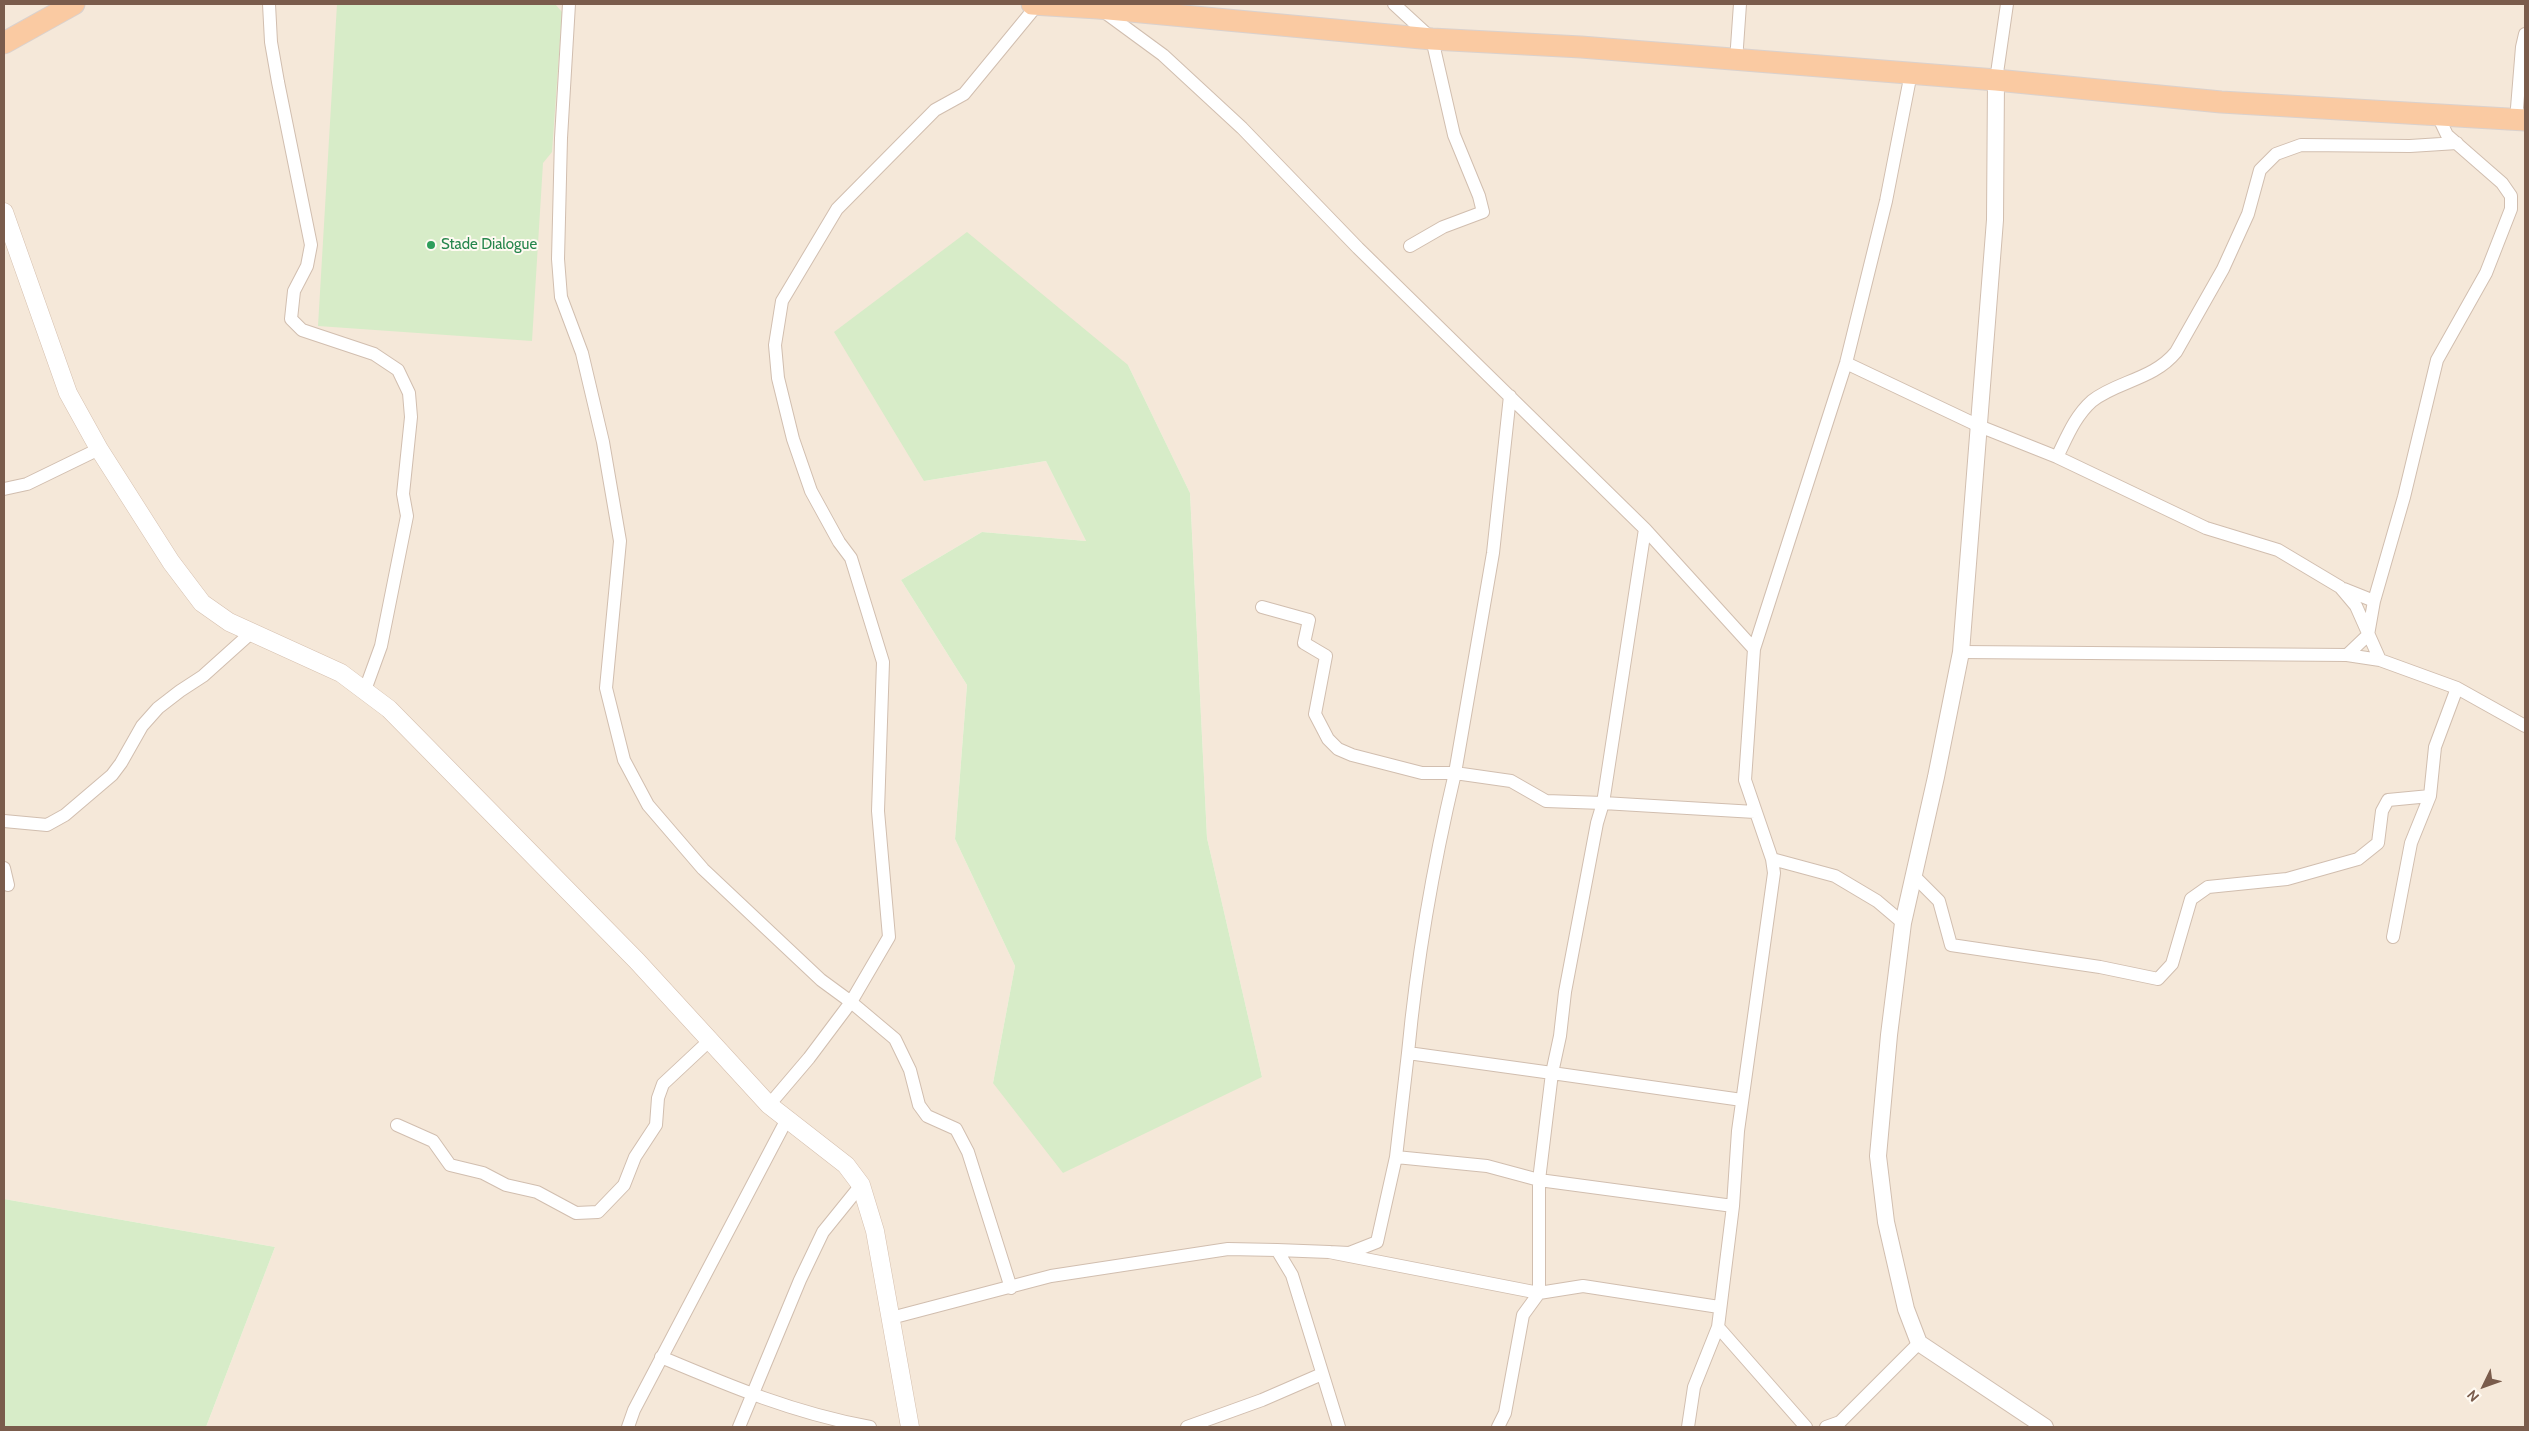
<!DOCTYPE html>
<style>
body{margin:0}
#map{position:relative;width:2529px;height:1431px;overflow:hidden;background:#fdf6eb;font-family:Cabin,sans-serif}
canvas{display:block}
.frame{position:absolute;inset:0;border:5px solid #7a5c4c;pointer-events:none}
.north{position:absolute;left:2459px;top:1361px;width:50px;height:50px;-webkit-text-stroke:4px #fffaf2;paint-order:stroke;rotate:228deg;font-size:14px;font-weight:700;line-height:20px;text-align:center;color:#7a5c4c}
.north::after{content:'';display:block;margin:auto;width:18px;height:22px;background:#7a5c4c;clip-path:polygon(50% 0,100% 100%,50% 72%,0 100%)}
</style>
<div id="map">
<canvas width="2529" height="1431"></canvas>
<div class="frame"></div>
<div class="north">N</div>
</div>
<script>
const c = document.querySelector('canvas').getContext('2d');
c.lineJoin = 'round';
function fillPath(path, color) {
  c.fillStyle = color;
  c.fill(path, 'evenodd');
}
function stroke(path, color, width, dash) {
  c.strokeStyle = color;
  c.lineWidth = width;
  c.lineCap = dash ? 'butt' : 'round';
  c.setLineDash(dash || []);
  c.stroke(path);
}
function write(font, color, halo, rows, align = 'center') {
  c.font = font + ' Cabin,sans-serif';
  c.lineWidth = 4;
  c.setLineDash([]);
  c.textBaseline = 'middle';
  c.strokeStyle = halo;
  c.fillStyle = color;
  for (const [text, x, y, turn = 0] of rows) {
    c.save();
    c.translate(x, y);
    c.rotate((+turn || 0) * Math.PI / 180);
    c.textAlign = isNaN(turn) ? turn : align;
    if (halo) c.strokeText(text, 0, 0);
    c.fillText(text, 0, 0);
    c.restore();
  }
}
const residential = new Path2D(`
 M 4,4 L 2525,4 L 2525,1427 L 206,1427 L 275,1247 L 4,1199 ZM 1128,365 L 1190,493 L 1207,838 L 1262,1077 L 993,1083 L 1015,966 L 955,839 L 967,685 L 901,580 L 982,532 L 1086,541 L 1046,461 L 924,481 Z`);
const green = new Path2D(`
 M 337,4 L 555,4 L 562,12 L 552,152 L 543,163 L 532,341 L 318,326 Z
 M 967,232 L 1128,365 L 1190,493 L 1207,838 L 1262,1077 L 1063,1173 L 993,1083 L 1015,966 L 955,839 L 967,685 L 901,580 L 982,532 L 1086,541 L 1046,461 L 924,481 L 834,332 Z
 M 4,1199 L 275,1247 L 206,1427 L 4,1427 Z`);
const minor = new Path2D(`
 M 269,4 L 271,42 L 278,82 L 311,245 L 307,266 L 294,291 L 291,319 L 302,330 L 374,354 L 398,370 L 409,393 L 411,417 L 403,494 L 407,516 L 381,646 L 365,690
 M 569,4 L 561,138 L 558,259 L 561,297 L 582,353 L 603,442 L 620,541 L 606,688 L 624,760 L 648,805 L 703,869 L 821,980 L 851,1002 L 809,1058 L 769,1105
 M 1394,4 L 1432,39 L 1454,135 L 1479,196 L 1483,212 L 1443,227 L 1410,246
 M 1103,11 L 1163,55 L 1242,128 L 1358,248 L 1645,529 L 1754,649
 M 1736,61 L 1740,4
 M 1996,80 L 2007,4
 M 2516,120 L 2522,47 L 2525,34
 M 1846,363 L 1979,426 L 2057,457 L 2206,528 L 2278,550 L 2340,587 L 2356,606 L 2380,660
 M 2057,457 C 2067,437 2075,416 2092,401 C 2117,381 2153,380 2176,352 L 2223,269 L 2248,214 L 2260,170 L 2276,154 L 2301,145 L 2410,146 L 2457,143
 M 4,489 L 27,484 L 99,449
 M 2344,589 L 2374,601
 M 1262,607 L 1309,620 L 1304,643 L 1326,656 L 1315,714 L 1328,739 L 1338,749 L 1352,755 L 1422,773 L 1455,773 L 1493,553 L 1510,396
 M 1961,652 L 2347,655 L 2380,660 L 2457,688 L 2525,726
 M 2347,655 L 2368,635 L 2374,601 L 2404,497 L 2437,360 L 2486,273 L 2511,209 L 2511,196 L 2502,183 L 2447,135 L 2438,116
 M 4,821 L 47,825 L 65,815 L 112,775 L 121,763 L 142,726 L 158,708 L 180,691 L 203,676 L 252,632
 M 1772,859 L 1835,876 L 1877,901 L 1903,923
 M 4,868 L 8,885
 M 1914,876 L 1939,901 L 1951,945 L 2100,967 L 2158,979 L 2172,964 L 2191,899 L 2208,887 L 2287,879 L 2358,859 L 2378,843 L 2382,811 L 2388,800 L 2430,796
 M 2393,937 L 2411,843 L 2430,796 L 2435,747 L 2457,688
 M 1408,1053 C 1417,958 1433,866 1455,773 L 1511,781 L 1546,801 L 1603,803 L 1645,529
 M 1742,1100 L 1552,1073 L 1560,1036 L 1565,992 L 1597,823 L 1603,803 L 1755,812
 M 397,1125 L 433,1141 L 450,1165 L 483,1173 L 506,1185 L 537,1192 L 576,1213 L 598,1212 L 624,1185 L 635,1157 L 656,1125 L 658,1098 L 663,1084 L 709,1041
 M 1277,1250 L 1329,1252 L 1539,1293 L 1539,1180 L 1487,1166 L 1396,1157
 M 1329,1252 L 1349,1253 L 1377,1242 L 1396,1157 L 1408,1053 L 1552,1073 L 1539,1180 L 1733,1206
 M 1011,1288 L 968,1152 L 956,1129 L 927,1116 L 919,1105 L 910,1070 L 895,1039 L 851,1002 L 889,937 L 878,811 L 883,662 L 851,558 L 839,542 L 811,491 L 793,439 L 778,378 L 775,345 L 782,301 L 837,209 L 935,110 L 964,94 L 1038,4
 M 891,1318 L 1051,1276 L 1228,1249 L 1277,1250 L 1292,1275 L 1339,1427
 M 1718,1327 L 1806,1427
 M 661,1357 C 732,1387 794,1413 870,1427
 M 628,1427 L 634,1410 L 787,1119
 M 739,1427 L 800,1280 L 823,1232 L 861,1185
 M 1187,1427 L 1262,1400 L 1322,1374
 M 1498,1427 L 1505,1413 L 1523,1315 L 1539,1293 L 1583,1286 L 1719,1307
 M 1688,1427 L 1694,1387 L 1718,1327 L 1733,1206 L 1738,1131 L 1774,873 L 1772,859 L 1745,780 L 1754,649 L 1846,363 L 1886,201 L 1911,73
 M 1826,1427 L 1840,1422 L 1919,1343`);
const tertiary = new Path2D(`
 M 1996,80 L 1995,220 L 1961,652 L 1936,777 L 1903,923 L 1889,1035 L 1878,1156 L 1886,1222 L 1906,1309 L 1919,1343 L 2045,1427`);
const secondary = new Path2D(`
 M 4,212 L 68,393 L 99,449 L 171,562 L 202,603 L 229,622 L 341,673 L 389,709 L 637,961 L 769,1105 L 846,1165 L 861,1185 L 875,1231 L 910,1427`);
const trunk = new Path2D(`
 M 1032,4 L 1098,8 L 1432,39 L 1581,47 L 1996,80 L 2221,102 L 2525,120
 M 4,43 L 74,4`);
const markers = [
 [431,245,5,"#2e9e5b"]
];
const leisureNames = [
 ["Stade Dialogue",441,245]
];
fillPath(residential, '#f5e8d9');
fillPath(green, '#d7ecc8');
stroke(minor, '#d1beaf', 14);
stroke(tertiary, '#d1beaf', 18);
stroke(secondary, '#d6c0af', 19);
stroke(trunk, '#dad1cd', 23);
stroke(minor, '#fff', 12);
stroke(tertiary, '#fff', 16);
stroke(secondary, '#fff', 18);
stroke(trunk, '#facaa2', 21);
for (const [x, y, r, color] of markers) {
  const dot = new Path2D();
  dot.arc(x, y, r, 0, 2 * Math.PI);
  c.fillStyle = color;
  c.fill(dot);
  stroke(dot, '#fffaf2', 2);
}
write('15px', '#27864d', '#fffaf2', leisureNames, 'left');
</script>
